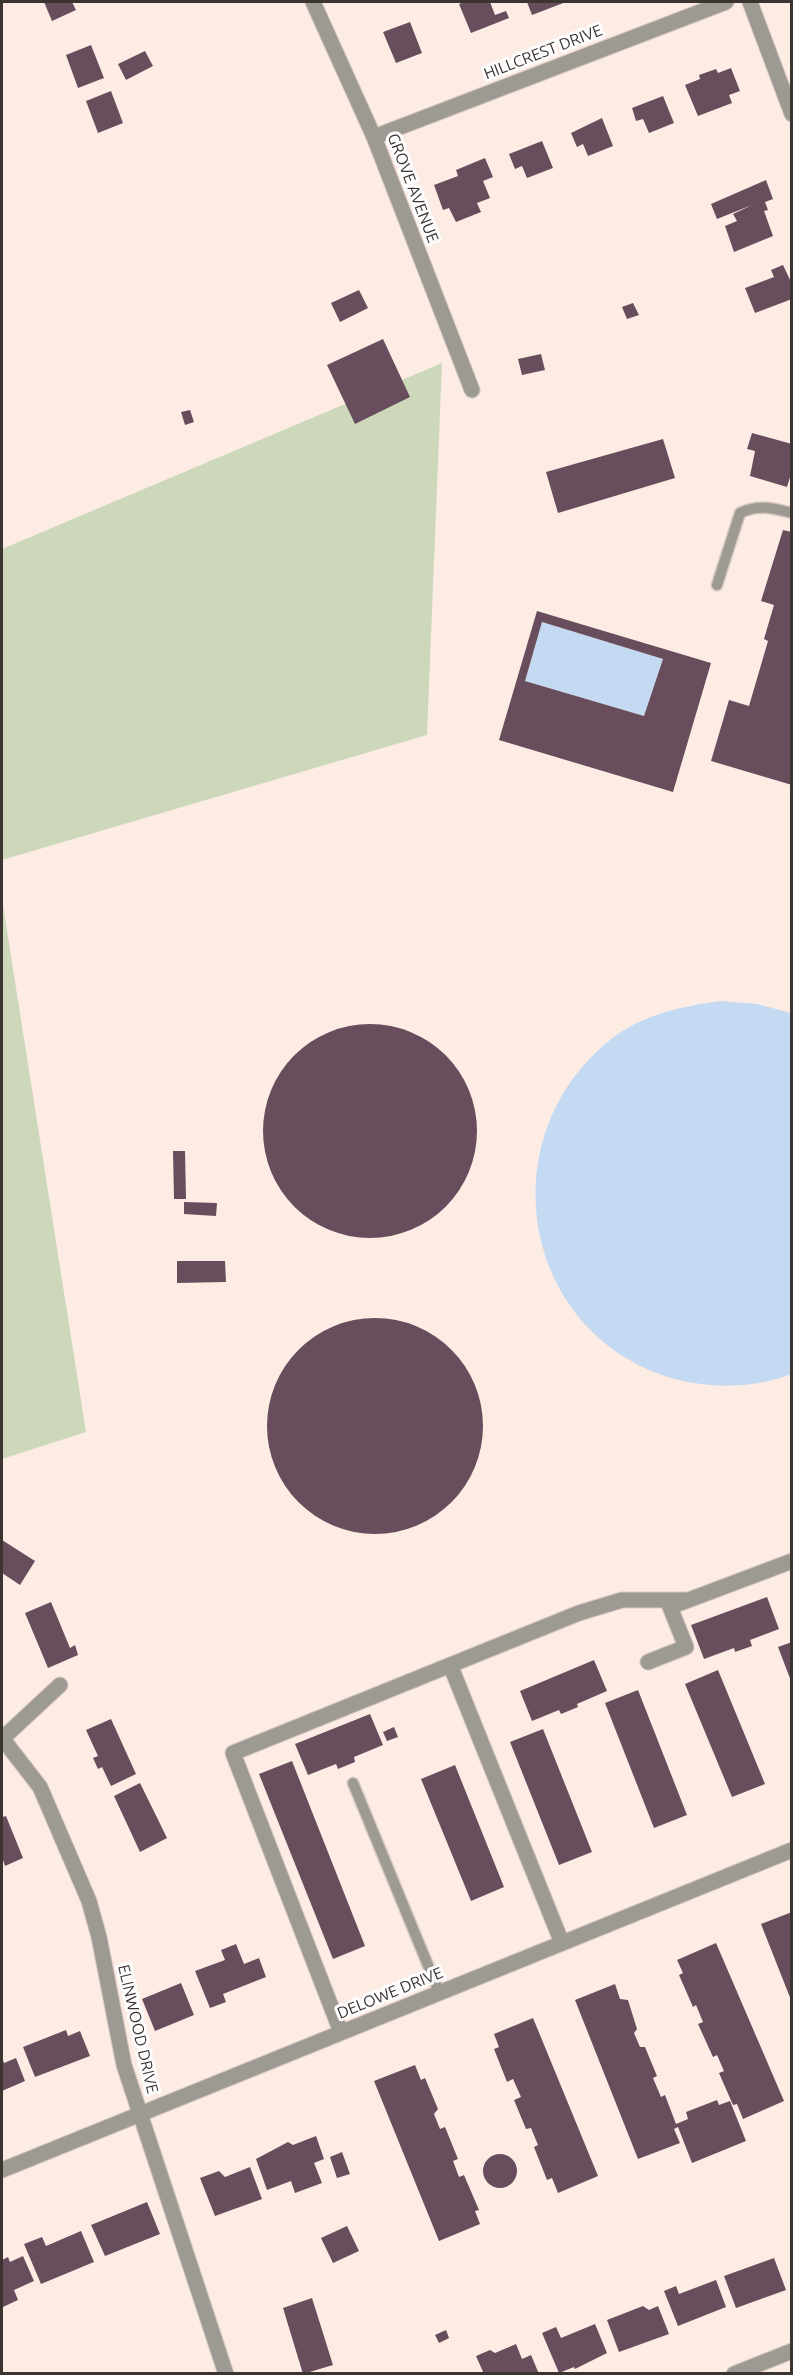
<!DOCTYPE html>
<style>
body{margin:0}
#map{position:relative;width:793px;height:2375px;overflow:hidden;background:#fdece4;font-family:Ubuntu,sans-serif}
canvas{display:block}
.frame{position:absolute;inset:0;border:3px solid #3b3431;pointer-events:none}
</style>
<div id="map">
<canvas width="793" height="2375"></canvas>
<div class="frame"></div>
</div>
<script>
const c = document.querySelector('canvas').getContext('2d');
c.lineJoin = 'round';
function fillPath(path, color) {
  c.fillStyle = color;
  c.fill(path, 'evenodd');
}
function stroke(path, color, width, dash) {
  c.strokeStyle = color;
  c.lineWidth = width;
  c.lineCap = dash ? 'butt' : 'round';
  c.setLineDash(dash || []);
  c.stroke(path);
}
function write(font, color, halo, rows, align = 'center') {
  c.font = font + ' Ubuntu,sans-serif';
  c.lineWidth = 6;
  c.setLineDash([]);
  c.textBaseline = 'middle';
  c.strokeStyle = halo;
  c.fillStyle = color;
  for (const [text, x, y, turn = 0] of rows) {
    c.save();
    c.translate(x, y);
    c.rotate((+turn || 0) * Math.PI / 180);
    c.textAlign = isNaN(turn) ? turn : align;
    if (halo) c.strokeText(text, 0, 0);
    c.fillText(text, 0, 0);
    c.restore();
  }
}
const green = new Path2D(`
 M 442,363 L 427,735 L 2,860 L 2,549 Z
 M 2,899 L 86,1432 L 2,1459 Z`);
const water = new Path2D(`
 M 542,622 L 663,659 L 644,716 L 525,681 Z
 M 721,1001 L 757,1004 L 791,1013 L 792,1374 C 754,1388 714,1389 675,1379 C 517,1334 487,1129 618,1034 C 649,1013 685,1006 721,1001 Z`);
const building = new Path2D(`
 M 44,2 L 72,2 L 76,10 L 52,21 Z
 M 465,2 L 490,2 L 495,15 L 506,11 L 509,18 L 471,33 L 459,4 Z
 M 527,2 L 566,2 L 532,15 Z
 M 410,22 L 422,53 L 396,63 L 383,32 Z
 M 91,45 L 104,78 L 78,88 L 66,55 Z
 M 145,51 L 153,66 L 126,80 L 118,64 Z
 M 731,68 L 740,91 L 729,95 L 732,103 L 698,116 L 685,85 L 700,79 L 699,75 L 716,69 L 718,73 Z
 M 111,91 L 123,123 L 98,133 L 86,101 Z
 M 663,96 L 674,123 L 649,133 L 643,119 L 636,121 L 632,108 Z
 M 602,118 L 613,146 L 588,156 L 583,144 L 577,147 L 571,133 Z
 M 542,141 L 553,168 L 527,178 L 522,166 L 515,169 L 509,154 Z
 M 485,158 L 493,177 L 483,181 L 490,198 L 477,203 L 481,212 L 456,222 L 449,208 L 443,210 L 434,185 L 458,176 L 456,170 Z
 M 766,180 L 773,199 L 765,202 L 768,210 L 764,211 L 773,236 L 734,252 L 725,226 L 737,221 L 733,214 L 752,205 L 717,219 L 711,204 Z
 M 783,265 L 792,284 L 792,299 L 755,313 L 745,288 L 774,277 L 771,270 Z
 M 359,290 L 368,308 L 340,322 L 331,303 Z
 M 633,303 L 639,315 L 627,319 L 622,307 Z
 M 383,339 L 410,397 L 355,424 L 327,365 Z
 M 541,354 L 545,370 L 522,375 L 518,359 Z
 M 190,410 L 194,422 L 185,425 L 181,412 Z
 M 752,433 L 792,444 L 792,471 L 787,487 L 750,476 L 755,451 L 747,449 Z
 M 663,439 L 675,478 L 558,513 L 546,472 Z
 M 783,530 L 792,532 L 792,785 L 711,761 L 729,700 L 749,706 L 768,641 L 764,639 L 774,605 L 761,601 Z
 M 537,611 L 711,663 L 673,792 L 499,740 ZM 542,622 L 663,659 L 644,716 L 525,681 Z
 M263 1131a107 107 0 1 1 214 0a107 107 0 1 1-214 0Z
 M 173,1151 L 185,1151 L 186,1199 L 174,1199 Z
 M 184,1202 L 217,1203 L 216,1216 L 184,1214 Z
 M 177,1261 L 225,1261 L 226,1282 L 177,1283 Z
 M267 1426a108 108 0 1 1 216 0a108 108 0 1 1-216 0Z
 M 2,1540 L 35,1561 L 20,1585 L 2,1573 Z
 M 767,1597 L 779,1629 L 750,1640 L 752,1646 L 735,1652 L 734,1648 L 704,1659 L 691,1625 Z
 M 51,1602 L 70,1648 L 75,1645 L 78,1655 L 48,1668 L 25,1613 Z
 M 792,1642 L 792,1681 L 791,1681 L 778,1647 Z
 M 594,1660 L 607,1691 L 577,1704 L 578,1707 L 561,1714 L 559,1710 L 532,1721 L 520,1691 Z
 M 718,1670 L 765,1784 L 732,1797 L 685,1684 Z
 M 638,1690 L 687,1815 L 654,1828 L 605,1703 Z
 M 370,1714 L 383,1745 L 354,1757 L 355,1762 L 338,1769 L 336,1764 L 308,1775 L 295,1744 Z
 M 111,1719 L 136,1774 L 111,1786 L 102,1767 L 98,1769 L 93,1758 L 98,1756 L 86,1730 Z
 M 394,1727 L 398,1737 L 387,1741 L 383,1732 Z
 M 543,1729 L 592,1852 L 559,1865 L 510,1742 Z
 M 292,1761 L 365,1946 L 333,1959 L 259,1774 Z
 M 455,1765 L 504,1887 L 471,1901 L 421,1779 Z
 M 140,1783 L 167,1838 L 140,1852 L 114,1796 Z
 M 6,1816 L 23,1858 L 5,1866 L 2,1857 L 2,1817 Z
 M 792,1912 L 792,2000 L 791,2000 L 761,1924 Z
 M 716,1943 L 784,2101 L 743,2119 L 737,2104 L 733,2105 L 719,2073 L 724,2071 L 717,2055 L 713,2057 L 698,2024 L 703,2022 L 696,2005 L 693,2007 L 679,1975 L 683,1973 L 677,1960 Z
 M 236,1944 L 244,1964 L 259,1958 L 266,1977 L 223,1994 L 226,2002 L 210,2008 L 195,1971 L 225,1960 L 221,1950 Z
 M 181,1983 L 194,2015 L 155,2031 L 142,1999 Z
 M 615,1984 L 620,1999 L 628,2000 L 637,2029 L 634,2033 L 640,2047 L 645,2047 L 657,2076 L 653,2078 L 661,2097 L 665,2095 L 676,2124 L 688,2119 L 686,2112 L 717,2100 L 719,2105 L 730,2101 L 746,2141 L 692,2163 L 678,2127 L 674,2129 L 680,2143 L 638,2159 L 575,2000 Z
 M 533,2018 L 598,2176 L 558,2193 L 552,2178 L 547,2180 L 534,2147 L 538,2145 L 531,2128 L 526,2129 L 514,2100 L 521,2097 L 513,2079 L 507,2082 L 494,2049 L 499,2047 L 494,2034 Z
 M 66,2030 L 68,2036 L 80,2031 L 90,2056 L 35,2077 L 23,2047 Z
 M 2,2058 L 4,2063 L 16,2058 L 25,2081 L 2,2091 Z
 M 415,2065 L 421,2080 L 425,2078 L 438,2109 L 434,2114 L 440,2129 L 445,2127 L 458,2159 L 453,2161 L 459,2177 L 464,2175 L 479,2210 L 475,2211 L 480,2224 L 439,2241 L 374,2081 Z
 M 316,2136 L 324,2159 L 314,2163 L 322,2183 L 295,2193 L 291,2181 L 267,2190 L 256,2159 L 288,2142 L 293,2145 Z
 M 342,2152 L 350,2174 L 337,2178 L 330,2157 Z
 M483 2171a17 17 0 1 1 34 0a17 17 0 1 1-34 0Z
 M 250,2167 L 262,2199 L 215,2216 L 200,2178 L 219,2171 L 225,2177 Z
 M 147,2202 L 160,2234 L 105,2256 L 91,2225 Z
 M 347,2226 L 359,2251 L 333,2263 L 321,2238 Z
 M 81,2231 L 94,2262 L 41,2284 L 24,2244 L 42,2237 L 46,2246 Z
 M 23,2256 L 34,2281 L 14,2290 L 18,2300 L 3,2307 L 2,2260 L 8,2257 L 10,2262 Z
 M 774,2258 L 786,2290 L 736,2308 L 724,2276 Z
 M 716,2280 L 726,2307 L 678,2326 L 664,2291 L 676,2286 L 679,2294 Z
 M 312,2298 L 333,2365 L 303,2374 L 283,2308 Z
 M 643,2306 L 649,2310 L 658,2306 L 669,2334 L 619,2352 L 607,2320 Z
 M 595,2324 L 607,2353 L 575,2369 L 574,2367 L 559,2373 L 542,2333 L 556,2327 L 561,2338 Z
 M 446,2330 L 449,2338 L 439,2343 L 435,2335 Z
 M 516,2344 L 522,2359 L 531,2355 L 539,2374 L 484,2374 L 476,2356 L 490,2350 L 495,2353 Z`);
const service = new Path2D(`
 M 717,585 L 740,513 C 757,504 773,508 792,513
 M 353,1783 L 439,1992`);
const minor = new Path2D(`
 M 313,2 L 374,137 L 472,390
 M 750,2 L 792,114
 M 374,137 L 726,2
 M 648,1662 L 686,1647 L 670,1607 L 792,1561
 M 451,1667 L 562,1943
 M 2,1738 L 40,1787 L 89,1901 L 99,1937 L 124,2065 L 226,2374
 M 2,1739 L 60,1685
 M 341,2032 L 233,1753 L 579,1613 L 622,1600 L 689,1600
 M 734,2374 L 792,2351`);
const tertiary = new Path2D(`
 M 2,2170 L 792,1850`);
const streetNames = [
 ["HILLCREST DRIVE",543,52,-21],
 ["GROVE AVENUE",413,188,69],
 ["DELOWE DRIVE",390,1993,-22],
 ["ELINWOOD DRIVE",138,2029,77]
];
fillPath(green, '#cdd8bb');
fillPath(water, '#c4d9f2');
fillPath(building, '#684e5d');
stroke(service, '#d6c7c0', 13);
stroke(minor, '#d6c7c0', 17);
stroke(tertiary, '#d6c7c0', 17);
stroke(service, '#9d9a94', 10);
stroke(minor, '#9d9a94', 15);
stroke(tertiary, '#9d9a94', 15);
write('16px', '#3b3431', '#fdfdfd', streetNames);
</script>
